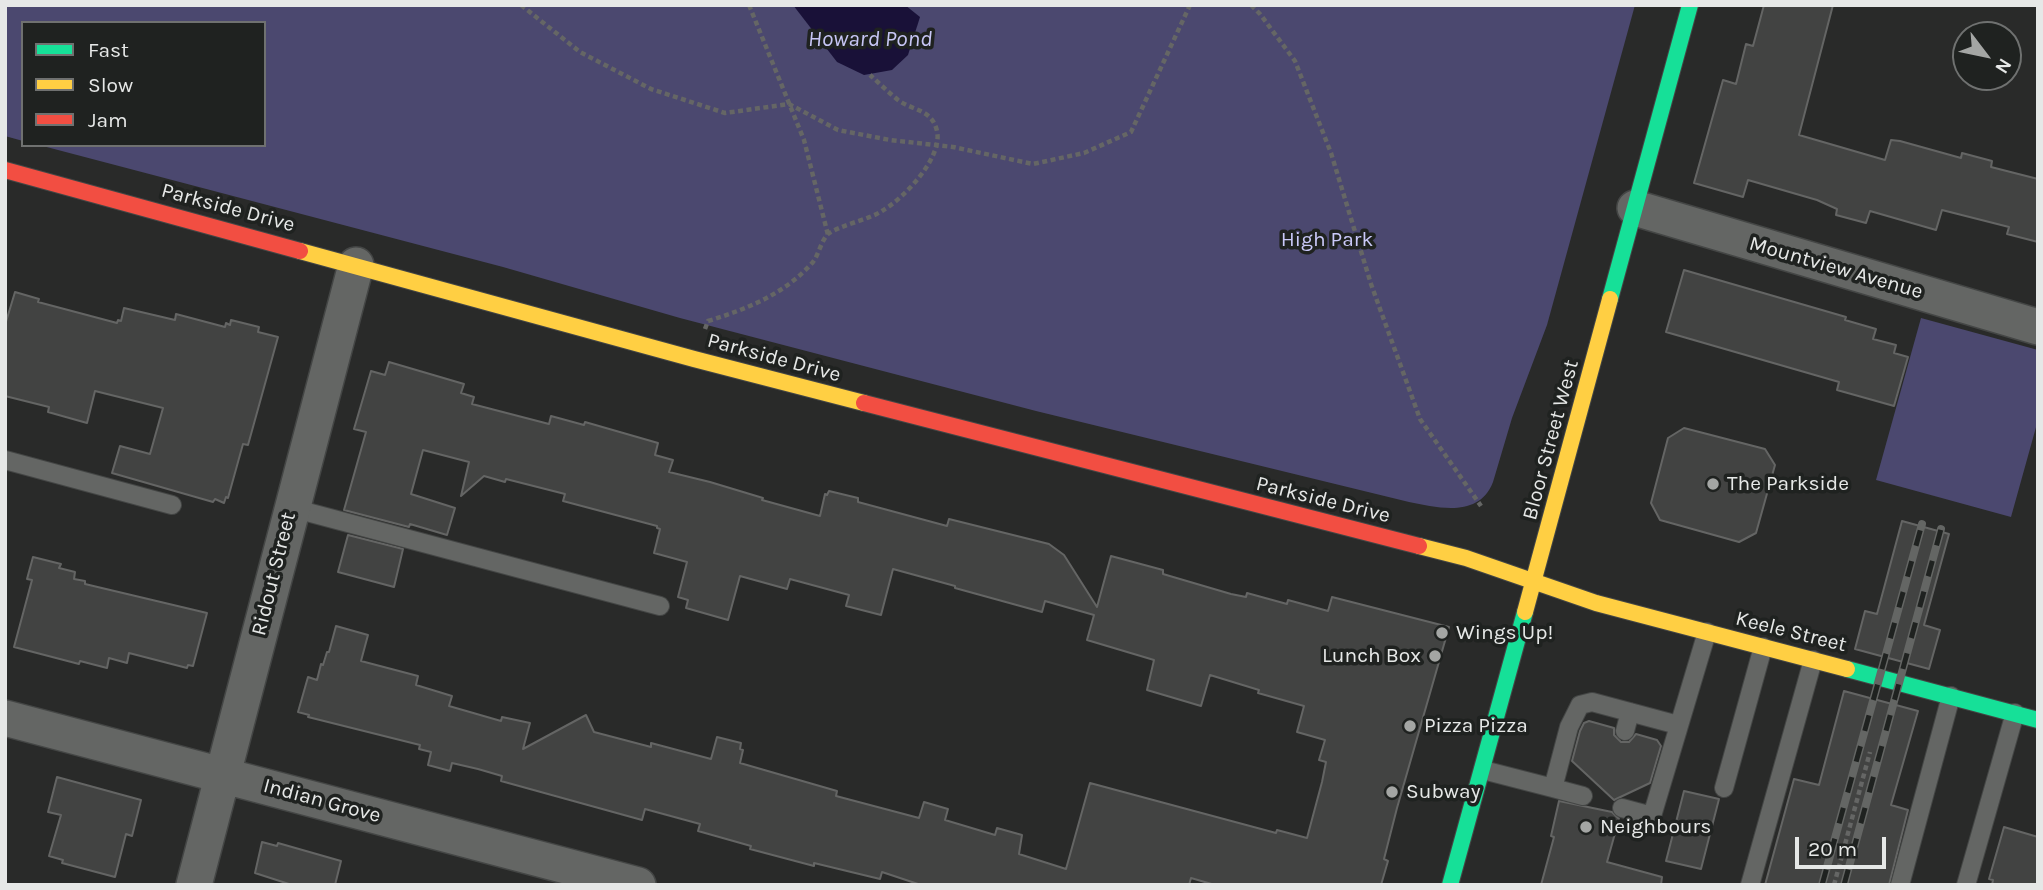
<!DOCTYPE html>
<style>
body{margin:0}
#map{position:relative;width:2043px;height:890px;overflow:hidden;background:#292a29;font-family:Karla,sans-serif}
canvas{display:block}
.frame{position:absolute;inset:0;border:7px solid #e6e8e7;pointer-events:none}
.legend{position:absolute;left:21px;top:21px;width:245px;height:126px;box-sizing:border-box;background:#1f2220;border:2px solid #6f7170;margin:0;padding:9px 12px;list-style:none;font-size:21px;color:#e6e8e7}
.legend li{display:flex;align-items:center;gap:14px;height:35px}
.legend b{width:35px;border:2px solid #6f7170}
.north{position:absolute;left:1952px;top:21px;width:70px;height:70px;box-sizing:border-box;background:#1f2220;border:2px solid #6f7170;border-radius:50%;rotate:122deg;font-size:19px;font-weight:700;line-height:28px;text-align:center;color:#e6e8e7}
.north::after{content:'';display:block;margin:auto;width:24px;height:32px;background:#a4a6a4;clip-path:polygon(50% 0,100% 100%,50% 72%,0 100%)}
.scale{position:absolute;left:1795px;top:837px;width:91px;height:32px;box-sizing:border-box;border:4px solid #e6e8e7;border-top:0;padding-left:9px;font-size:21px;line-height:24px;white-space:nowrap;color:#e6e8e7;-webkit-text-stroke:5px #1f2220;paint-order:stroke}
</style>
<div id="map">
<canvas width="2043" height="890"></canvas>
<div class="frame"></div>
<ul class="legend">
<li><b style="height:9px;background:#16e098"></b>Fast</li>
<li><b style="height:9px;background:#ffcf43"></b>Slow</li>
<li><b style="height:9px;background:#f24e42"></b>Jam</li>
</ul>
<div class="north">N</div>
<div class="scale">20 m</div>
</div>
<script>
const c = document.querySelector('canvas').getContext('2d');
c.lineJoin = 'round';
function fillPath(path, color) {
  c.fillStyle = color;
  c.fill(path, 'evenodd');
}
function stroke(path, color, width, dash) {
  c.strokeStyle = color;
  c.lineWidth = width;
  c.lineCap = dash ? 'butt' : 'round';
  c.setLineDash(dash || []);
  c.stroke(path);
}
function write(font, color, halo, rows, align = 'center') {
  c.font = font + ' Karla,sans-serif';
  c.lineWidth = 7;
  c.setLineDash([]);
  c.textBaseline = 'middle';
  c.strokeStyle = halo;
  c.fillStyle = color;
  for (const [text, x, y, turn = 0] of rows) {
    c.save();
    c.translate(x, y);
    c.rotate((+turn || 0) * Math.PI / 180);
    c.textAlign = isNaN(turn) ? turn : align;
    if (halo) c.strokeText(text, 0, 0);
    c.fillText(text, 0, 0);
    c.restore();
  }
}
const green = new Path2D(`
 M 5,5 L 1635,5 L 1547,325 L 1512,418 L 1493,482 C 1479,518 1439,508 1409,502 L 1036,411 L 680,318 L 503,267 L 39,145 L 264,145 L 264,23 L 23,23 L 23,141 L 5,136 Z
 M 1921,318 L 2038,350 L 2038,420 L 2011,517 L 1876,480 Z`);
const water = new Path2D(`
 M 793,5 L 905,5 L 920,17 L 908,55 L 892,70 L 864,75 L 837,62 Z`);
const building = new Path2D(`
 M 1764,5 L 1833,5 L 1799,135 L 1885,160 L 1891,140 L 1900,141 L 1961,158 L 1962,153 L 1992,161 L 1991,167 L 2038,179 L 2038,242 L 2007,234 L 2009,227 L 1942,210 L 1936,230 L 1870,211 L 1866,223 L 1836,215 L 1837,209 L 1817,200 L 1748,180 L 1743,197 L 1694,183 L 1723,80 L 1736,84 L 1746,44 L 1753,46 Z
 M 1684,270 L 1846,317 L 1845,320 L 1876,329 L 1873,339 L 1896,345 L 1894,353 L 1908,357 L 1894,406 L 1837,390 L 1839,382 L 1666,332 Z
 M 15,292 L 39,299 L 38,302 L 117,323 L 118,320 L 121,321 L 124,308 L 175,320 L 176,314 L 225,327 L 226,323 L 230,325 L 231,320 L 259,327 L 258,332 L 278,337 L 248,445 L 243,444 L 228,498 L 226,497 L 224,503 L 215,499 L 213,502 L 112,473 L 120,446 L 150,454 L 163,408 L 95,391 L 87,423 L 48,412 L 49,407 L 5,396 L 5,325 Z
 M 389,362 L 464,384 L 461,393 L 474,397 L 472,404 L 549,424 L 551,416 L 584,425 L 585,422 L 658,443 L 655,455 L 673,460 L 669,472 L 710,482 L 763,498 L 762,500 L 820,516 L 825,494 L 827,495 L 829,491 L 858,498 L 858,502 L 947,526 L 949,519 L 1049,544 L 1064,555 L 1097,607 L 1111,556 L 1163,570 L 1163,574 L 1231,594 L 1246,597 L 1247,593 L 1287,604 L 1288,600 L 1328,611 L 1332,597 L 1449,627 L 1397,808 L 1384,859 L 1388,861 L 1381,885 L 1215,885 L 1191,878 L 1189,885 L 921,885 L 882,872 L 880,879 L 814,863 L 814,866 L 750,849 L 751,846 L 698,831 L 700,824 L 645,809 L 642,820 L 501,781 L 502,776 L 478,769 L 452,763 L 450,771 L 428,765 L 431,752 L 419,749 L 420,745 L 308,717 L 309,715 L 298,712 L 308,677 L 317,680 L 321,664 L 323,665 L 327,652 L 329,652 L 336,626 L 368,635 L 361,661 L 418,676 L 416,685 L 452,696 L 449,706 L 501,721 L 502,717 L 530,723 L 523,749 L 586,715 L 594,732 L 651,747 L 651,743 L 711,759 L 717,737 L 741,743 L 740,749 L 743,750 L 740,763 L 837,791 L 836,796 L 919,818 L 924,802 L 948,809 L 945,820 L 995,835 L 997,828 L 1022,835 L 1019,854 L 1066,869 L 1090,783 L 1276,833 L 1277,830 L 1307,838 L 1322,782 L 1326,762 L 1319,760 L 1325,740 L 1297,732 L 1304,706 L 1258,693 L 1259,690 L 1210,675 L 1201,706 L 1147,690 L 1154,660 L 1087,640 L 1094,615 L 1045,601 L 1042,612 L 955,588 L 955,586 L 893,569 L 881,615 L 846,606 L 849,595 L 790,579 L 787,589 L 740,576 L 728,620 L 686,608 L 688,600 L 678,597 L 687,562 L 654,553 L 660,529 L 657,528 L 657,526 L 563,501 L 565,494 L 506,479 L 505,482 L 484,476 L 461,496 L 469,462 L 423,450 L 411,494 L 455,508 L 447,535 L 410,524 L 409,527 L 344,510 L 366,432 L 354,429 L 371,371 L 385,375 Z
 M 1684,428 L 1765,449 L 1775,465 L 1756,533 L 1739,542 L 1660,520 L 1651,503 L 1668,438 Z
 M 1902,521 L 1949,534 L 1924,625 L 1940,630 L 1929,669 L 1855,649 L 1865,611 L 1877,614 Z
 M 348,535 L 403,549 L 394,587 L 338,572 Z
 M 33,557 L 61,564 L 59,568 L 75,572 L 74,579 L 85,581 L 85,584 L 207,613 L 193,666 L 188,665 L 187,668 L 129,653 L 127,663 L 109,658 L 107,668 L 80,661 L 79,664 L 14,647 L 32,580 L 27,579 Z
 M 1844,691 L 1918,711 L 1891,805 L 1908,810 L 1889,885 L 1765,885 L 1794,779 L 1819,785 Z
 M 1589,721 L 1614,728 L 1614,735 L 1621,742 L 1629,742 L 1636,734 L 1657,740 L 1661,746 L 1650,783 L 1614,800 L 1572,761 L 1580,731 L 1584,723 Z
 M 57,777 L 141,800 L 132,836 L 126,834 L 115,877 L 62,863 L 63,860 L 49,856 L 61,815 L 48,812 Z
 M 1684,791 L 1719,799 L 1701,869 L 1666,861 Z
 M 1559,801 L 1612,812 L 1619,819 L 1607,862 L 1662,877 L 1661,885 L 1541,885 L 1554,837 L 1551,836 Z
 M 2004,827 L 2038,837 L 2038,885 L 1992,885 L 1993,880 L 1989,879 Z
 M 262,842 L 277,846 L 278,843 L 341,861 L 335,885 L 292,885 L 255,873 Z`);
const path = new Path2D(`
 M 521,5 L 580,52 L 651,89 L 725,113 L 789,104 L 838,130 L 890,140 L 953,147 L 1033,164 L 1084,153 L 1131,132 L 1190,5
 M 749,5 L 804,140 L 828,235
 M 1251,5 L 1260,14 L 1295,61 L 1331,153 L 1371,284 L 1420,419 L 1481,506
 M 705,329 L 708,321 C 747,309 785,294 813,262 C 819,254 821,241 828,234 C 840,225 868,220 882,211 C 903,199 943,158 937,131 C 932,109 913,111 898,100 C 888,92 879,83 870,75
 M 1834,885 L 1870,752`);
const lane = new Path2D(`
 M 5,460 L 172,505
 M 292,508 L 660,606
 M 1625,731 L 1630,712
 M 1483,770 L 1553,788 L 1569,727 L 1580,705 L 1592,702 L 1678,725
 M 1553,788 L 1583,796
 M 1724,788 L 1763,647
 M 1622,808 L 1652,816 L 1707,632
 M 1750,885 L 1813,660
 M 1900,885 L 1951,696
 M 1966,885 L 2015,713`);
const street = new Path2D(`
 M 1635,208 L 2038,327
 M 5,718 L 638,885
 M 194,885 L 356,265`);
const fast = new Path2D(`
 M 1610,299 L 1690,5
 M 1847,669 L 2038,720
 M 1450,885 L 1525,612`);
const slow = new Path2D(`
 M 300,251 L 694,359 L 864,403
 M 1419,546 L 1466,558 L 1596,603 L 1847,669
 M 1525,612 L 1610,299`);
const jam = new Path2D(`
 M 5,170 L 300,251
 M 864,403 L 1419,546`);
const rail = new Path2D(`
 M 1822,885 L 1922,524
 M 1844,885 L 1941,529`);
const markers = [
 [1713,484,7,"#a4a6a4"],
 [1442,633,7,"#a4a6a4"],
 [1435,656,7,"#a4a6a4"],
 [1410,726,7,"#a4a6a4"],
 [1392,792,7,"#a4a6a4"],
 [1586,827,7,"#a4a6a4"]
];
const streetNames = [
 ["Parkside Drive",228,208,15],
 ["Mountview Avenue",1836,268,16],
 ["Parkside Drive",774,358,15],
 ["Bloor Street West",1551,440,-75],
 ["Parkside Drive",1323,500,14],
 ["Ridout Street",274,574,-76],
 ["Keele Street",1791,632,14],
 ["Indian Grove",322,801,15]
];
const parkNames = [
 ["High Park",1327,240]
];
const poiNames = [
 ["The Parkside",1727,484],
 ["Wings Up!",1456,633],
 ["Lunch Box",1421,656,"right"],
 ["Pizza Pizza",1424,726],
 ["Subway",1406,792],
 ["Neighbours",1600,827]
];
const waterNames = [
 ["Howard Pond",870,39]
];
fillPath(green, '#4b486f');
fillPath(water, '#191138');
fillPath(building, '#424342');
stroke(building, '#646564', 2);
stroke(lane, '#444645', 20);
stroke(street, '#444645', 38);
stroke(fast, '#444645', 18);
stroke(slow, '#444645', 18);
stroke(jam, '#444645', 18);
stroke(path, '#656665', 4.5, [5, 3.5]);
stroke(lane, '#646664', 18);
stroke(street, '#646664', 35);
stroke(fast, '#16e098', 16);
stroke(slow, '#ffcf43', 16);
stroke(jam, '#f24e42', 16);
stroke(rail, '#646664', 8);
stroke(rail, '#1f2220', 5, [16]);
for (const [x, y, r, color] of markers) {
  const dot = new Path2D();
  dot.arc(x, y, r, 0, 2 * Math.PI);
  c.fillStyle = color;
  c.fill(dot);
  stroke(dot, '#1f2220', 2.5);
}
write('21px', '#e6e8e7', '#1f2220', streetNames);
write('21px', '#cac9f9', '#1f2220', parkNames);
write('21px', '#e6e8e7', '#1f2220', poiNames, 'left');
write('italic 23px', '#c7c6f5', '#1f2220', waterNames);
</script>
